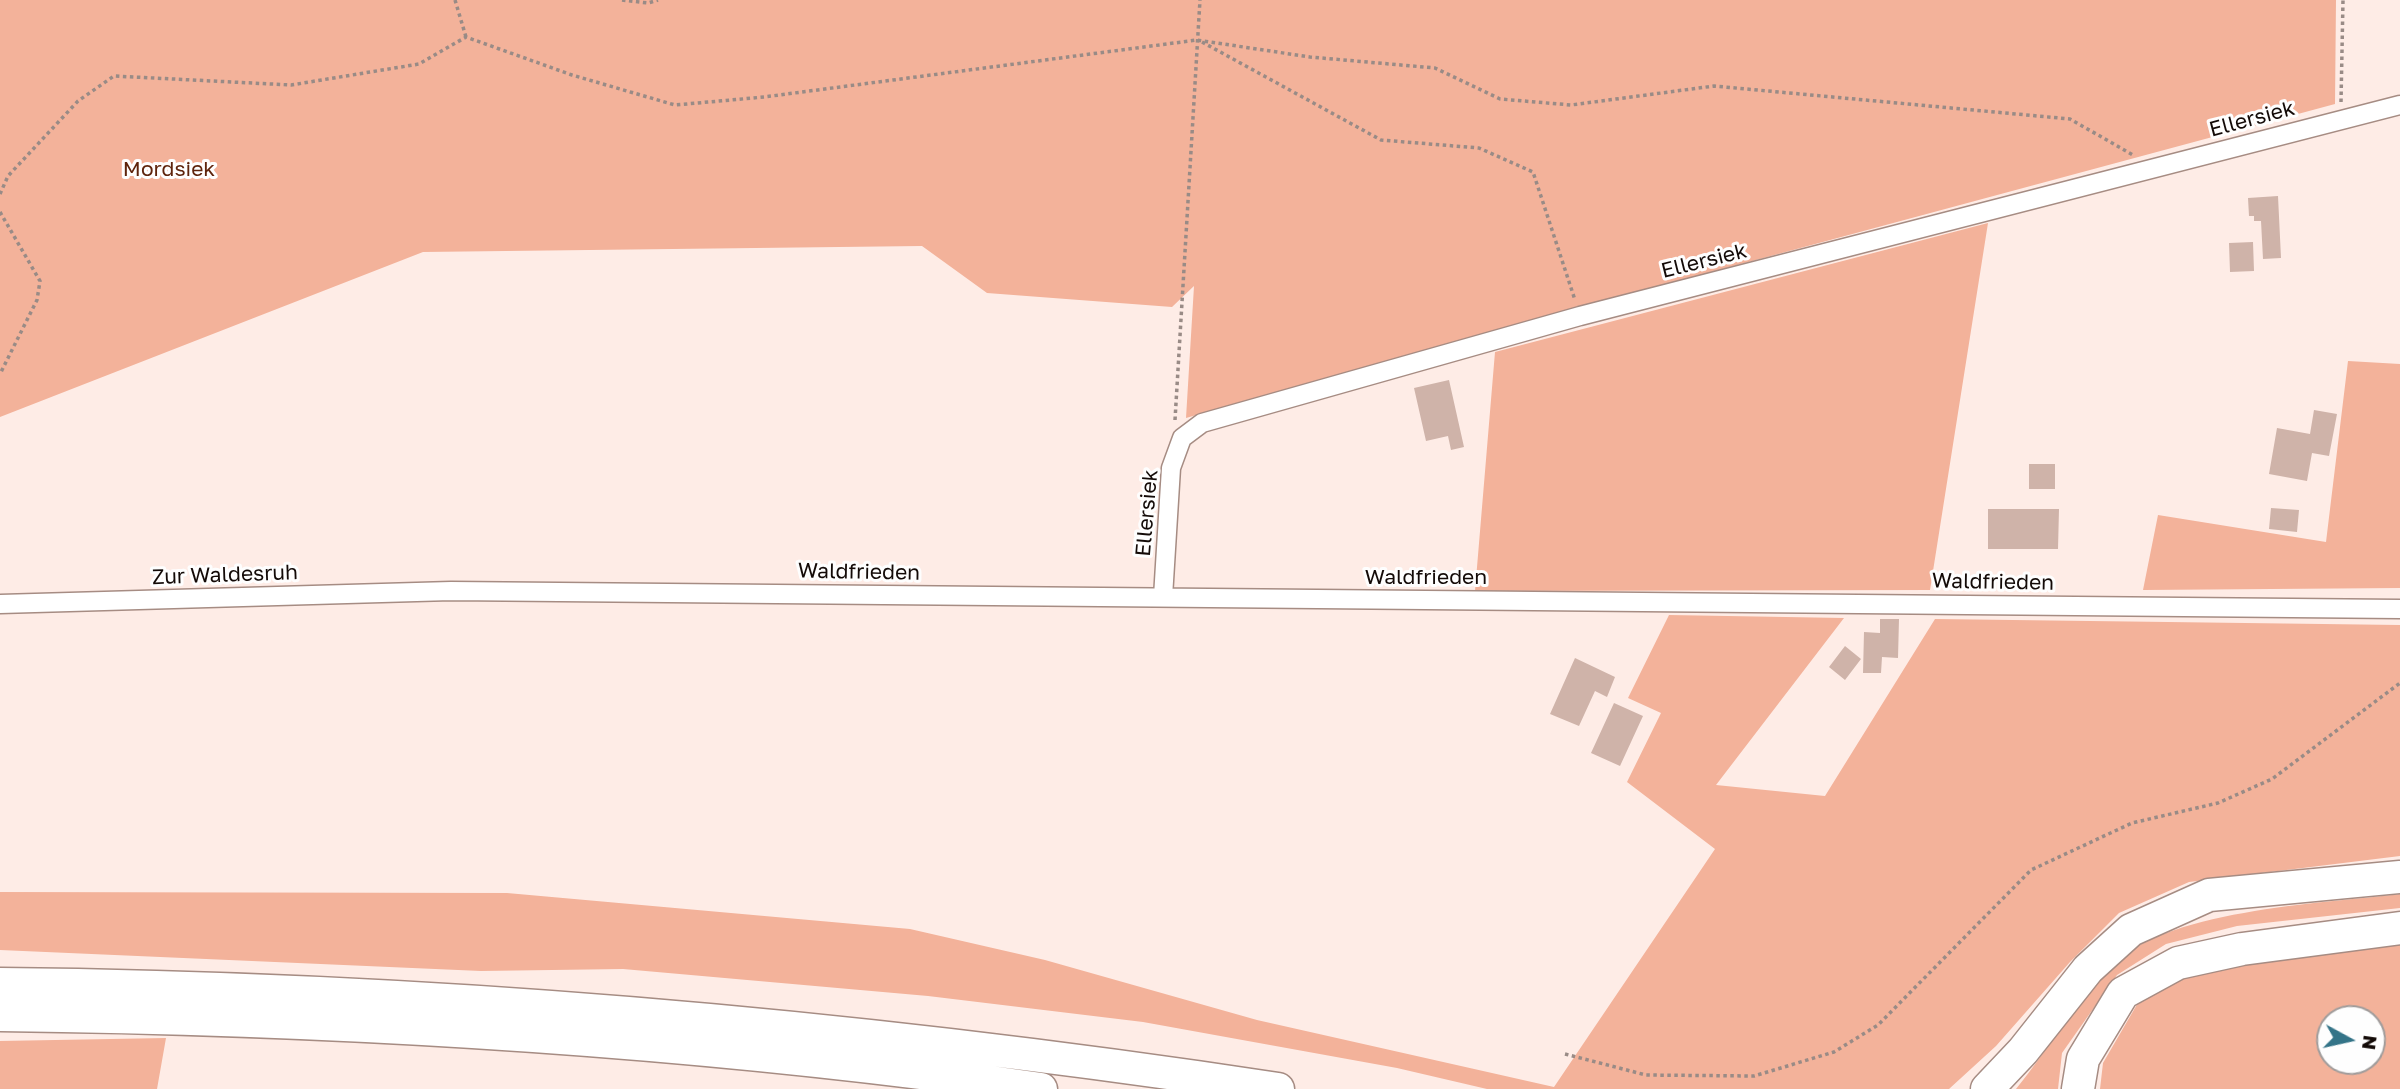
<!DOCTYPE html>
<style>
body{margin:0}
#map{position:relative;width:2400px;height:1089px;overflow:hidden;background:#feece6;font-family:"Golos Text",sans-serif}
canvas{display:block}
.north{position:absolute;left:2316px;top:1005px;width:70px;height:70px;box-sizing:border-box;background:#fefefe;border:2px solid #a09c9b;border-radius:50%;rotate:98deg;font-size:19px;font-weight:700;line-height:28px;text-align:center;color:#130a07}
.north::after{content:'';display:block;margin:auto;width:24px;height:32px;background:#347488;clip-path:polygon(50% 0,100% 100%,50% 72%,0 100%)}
</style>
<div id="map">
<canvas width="2400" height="1089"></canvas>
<div class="north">N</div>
</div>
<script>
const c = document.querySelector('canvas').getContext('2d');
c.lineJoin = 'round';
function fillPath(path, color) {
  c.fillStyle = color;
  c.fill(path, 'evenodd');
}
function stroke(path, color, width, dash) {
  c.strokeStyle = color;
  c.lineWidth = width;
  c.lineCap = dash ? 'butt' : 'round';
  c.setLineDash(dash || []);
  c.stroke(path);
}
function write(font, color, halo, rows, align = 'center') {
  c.font = font + ' "Golos Text",sans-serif';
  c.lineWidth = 6;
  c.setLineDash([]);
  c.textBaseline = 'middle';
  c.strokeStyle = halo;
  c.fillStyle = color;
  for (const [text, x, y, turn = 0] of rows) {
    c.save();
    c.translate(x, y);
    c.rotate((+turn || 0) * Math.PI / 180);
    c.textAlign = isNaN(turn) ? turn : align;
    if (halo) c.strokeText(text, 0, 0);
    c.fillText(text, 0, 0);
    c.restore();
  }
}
const green = new Path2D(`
 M 0,0 L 2336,0 L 2335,104 L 1470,337 L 1186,418 L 1194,286 L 1172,307 L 987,293 L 922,246 L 423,252 L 0,417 Z
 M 1988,223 L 1930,590 L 1475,591 L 1495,352 Z
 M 2348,361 L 2400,364 L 2400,588 L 2143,590 L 2158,515 L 2326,542 Z
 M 1669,615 L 1844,618 L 1716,785 L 1825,796 L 1935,619 L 2400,625 L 2400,856 L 2189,882 L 2119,913 L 2070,962 L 1996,1046 L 1949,1089 L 1487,1089 L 1397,1068 L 1143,1022 L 928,996 L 623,969 L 481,971 L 0,950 L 0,892 L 507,893 L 910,929 L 1045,960 L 1257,1020 L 1554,1087 L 1715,849 L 1627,782 L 1661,713 L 1628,698 Z
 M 2400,894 L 2400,908 L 2237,926 L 2166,944 L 2117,975 L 2062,1053 L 2058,1089 L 2016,1089 C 2047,1051 2073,1006 2106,970 C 2162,909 2320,904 2400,894 Z
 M 2400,940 L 2400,1089 L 2100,1089 L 2103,1063 L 2139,1001 L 2184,976 L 2244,961 ZM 2330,1019 L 2372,1019 L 2372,1061 L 2330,1061 Z
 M 166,1038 L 157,1089 L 0,1089 L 0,1041 Z`);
const building = new Path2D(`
 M 2278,196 L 2281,258 L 2263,259 L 2261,221 L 2254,221 L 2254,216 L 2249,216 L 2248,198 Z
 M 2253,242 L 2254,271 L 2230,272 L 2229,243 Z
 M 1449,380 L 1464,447 L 1451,450 L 1448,436 L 1426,441 L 1414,388 Z
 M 2314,410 L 2337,414 L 2329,456 L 2312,453 L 2307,481 L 2269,474 L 2277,428 L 2310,434 Z
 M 2029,464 L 2055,464 L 2055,489 L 2029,489 Z
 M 2271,508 L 2299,510 L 2297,532 L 2269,529 Z
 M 1988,509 L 2059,509 L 2058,549 L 1988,549 Z
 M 1880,619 L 1899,619 L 1898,658 L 1882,657 L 1881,673 L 1863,673 L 1864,632 L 1880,633 Z
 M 1845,646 L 1861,659 L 1845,680 L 1829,667 Z
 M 1575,658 L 1615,677 L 1607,697 L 1595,691 L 1579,726 L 1550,714 Z
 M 1614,703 L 1643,716 L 1620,766 L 1591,753 Z`);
const path = new Path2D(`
 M 455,0 L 466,37
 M 622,0 L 648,3 L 658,0
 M 1202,42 L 1381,140 L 1479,148 L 1533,172 L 1575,300
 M 2341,102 L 2343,0
 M 0,194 L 8,176 L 78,101 L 114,76 L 291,85 L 419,64 L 466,37 L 572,75 L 675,105 L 764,97 L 1197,40 L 1310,57 L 1435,68 L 1500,99 L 1571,105 L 1714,86 L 2070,119 L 2133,155
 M 0,212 L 40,281 L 37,300 L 0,374
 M 1175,420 L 1200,0
 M 1565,1054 L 1646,1075 L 1754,1076 L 1834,1052 L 1878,1025 L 2031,870 L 2132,823 L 2218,803 L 2272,779 L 2400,683`);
const street = new Path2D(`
 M 1163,597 L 1171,468 L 1182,438 L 1202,423 L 1580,316 L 2400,105
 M 0,604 L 451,591 L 2400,609`);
const highway = new Path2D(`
 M 0,984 C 429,988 855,1025 1278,1089
 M 0,1015 C 347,1019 697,1040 1041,1089
 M 1987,1089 L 2023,1051 L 2088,969 L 2131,930 L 2209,895 L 2400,877
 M 2078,1089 L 2083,1059 L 2123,993 L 2178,963 L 2242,949 L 2400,928`);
const streetNames = [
 ["Ellersiek",2252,119,-15],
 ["Ellersiek",1704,261,-14],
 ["Ellersiek",1147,513,-85],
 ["Waldfrieden",859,572,1],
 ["Zur Waldesruh",225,575,-2],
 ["Waldfrieden",1426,577],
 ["Waldfrieden",1993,582,1]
];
const parkNames = [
 ["Mordsiek",169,169]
];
fillPath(green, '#f3b29a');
fillPath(building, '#cfb3a9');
stroke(street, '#a68c83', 21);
stroke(highway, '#a68c83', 35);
stroke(path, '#998b86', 3.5, [3.5, 3.5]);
stroke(street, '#fff', 18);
stroke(highway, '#fff', 32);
write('21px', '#130a07', '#fefefe', streetNames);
write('21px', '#5e240c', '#fefefe', parkNames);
</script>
